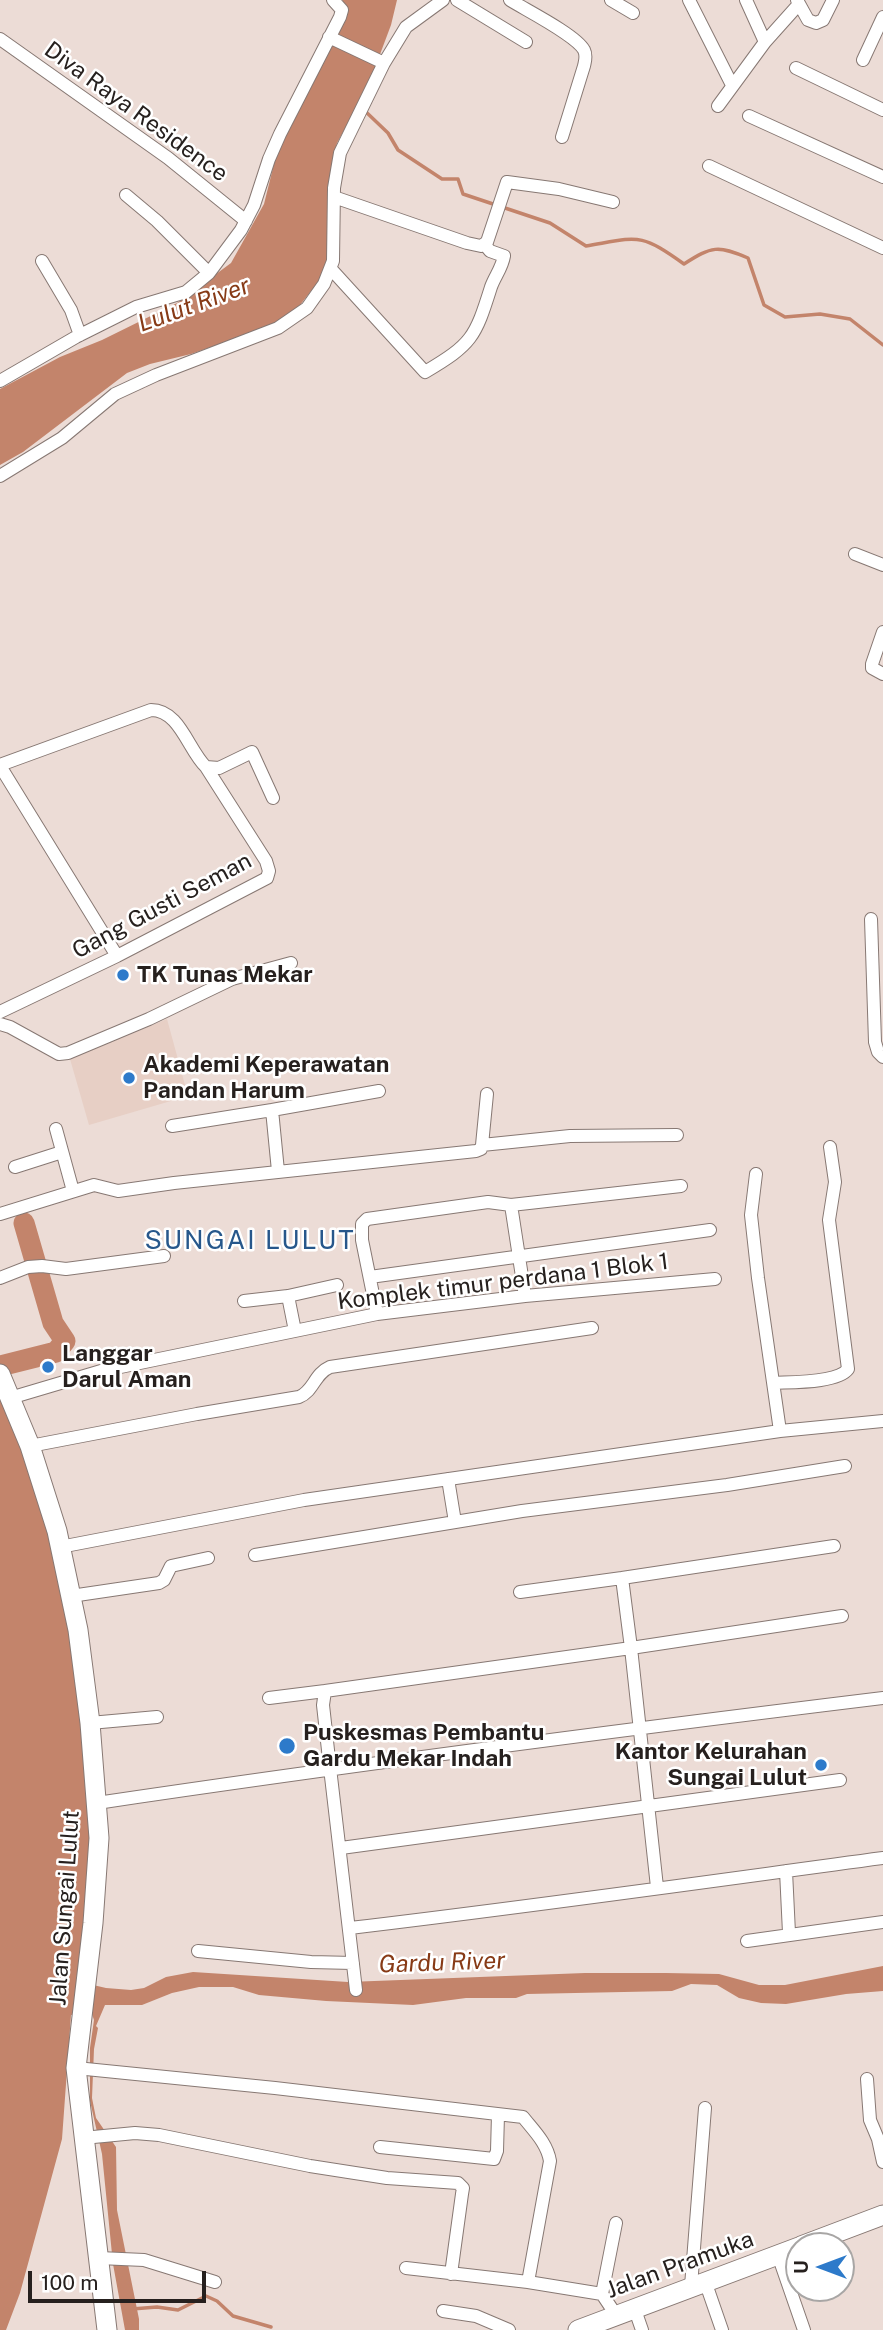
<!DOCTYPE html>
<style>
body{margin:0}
#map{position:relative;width:883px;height:2330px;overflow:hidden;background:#ecdcd6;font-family:"Public Sans",sans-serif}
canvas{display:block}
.north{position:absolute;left:785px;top:2232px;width:70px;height:70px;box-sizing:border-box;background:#fff;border:2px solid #a8a6a5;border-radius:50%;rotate:270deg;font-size:19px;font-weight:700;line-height:28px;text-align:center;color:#26201e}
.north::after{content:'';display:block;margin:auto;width:24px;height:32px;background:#2d7aca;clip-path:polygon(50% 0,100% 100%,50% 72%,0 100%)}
.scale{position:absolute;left:28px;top:2271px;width:178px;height:32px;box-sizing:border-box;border:4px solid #26201e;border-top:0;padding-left:9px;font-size:21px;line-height:24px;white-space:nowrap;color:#26201e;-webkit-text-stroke:5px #fff;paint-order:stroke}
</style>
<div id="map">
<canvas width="883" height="2330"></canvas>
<div class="north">U</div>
<div class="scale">100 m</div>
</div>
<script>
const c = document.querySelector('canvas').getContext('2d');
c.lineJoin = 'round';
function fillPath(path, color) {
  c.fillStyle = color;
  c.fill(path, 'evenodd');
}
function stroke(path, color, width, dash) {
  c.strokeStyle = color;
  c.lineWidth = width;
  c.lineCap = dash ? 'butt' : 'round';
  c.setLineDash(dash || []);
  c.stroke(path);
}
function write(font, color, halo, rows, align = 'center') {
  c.font = font + ' "Public Sans",sans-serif';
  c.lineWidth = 5;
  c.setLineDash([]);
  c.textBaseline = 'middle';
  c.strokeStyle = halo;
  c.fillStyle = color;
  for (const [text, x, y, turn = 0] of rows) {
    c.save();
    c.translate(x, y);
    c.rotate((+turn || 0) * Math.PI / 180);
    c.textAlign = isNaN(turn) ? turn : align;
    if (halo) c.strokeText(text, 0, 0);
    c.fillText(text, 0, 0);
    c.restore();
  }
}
const built = new Path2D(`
 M 167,1019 L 188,1096 L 89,1125 L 70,1059 Z`);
const water = new Path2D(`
 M 343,0 L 397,0 L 391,25 L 367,89 L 337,143 L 329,186 L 329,249 L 326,264 L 322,277 L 300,305 L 274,325 L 191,354 L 150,364 L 127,373 L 23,452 L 0,465 L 0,389 L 60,357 L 102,340 L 177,303 L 231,263 L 264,204 L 279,144 L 343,14 Z
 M 0,1396 L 46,1509 L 78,1654 L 87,1746 L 91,1886 L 76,1981 L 106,1988 L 131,1990 L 144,1988 L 166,1977 L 193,1972 L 348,1982 L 585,1973 L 666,1973 L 719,1974 L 759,1985 L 785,1985 L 883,1966 L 883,1991 L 846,1994 L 786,2004 L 761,2003 L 739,1998 L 717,1985 L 691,1984 L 672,1991 L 527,1994 L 516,1998 L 466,1998 L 413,2005 L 326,2001 L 259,1995 L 233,1987 L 199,1987 L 172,1993 L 142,2005 L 105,2005 L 96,2026 L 98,2028 L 94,2049 L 92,2098 L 96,2118 L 116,2147 L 117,2210 L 139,2319 L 139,2330 L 125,2330 L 113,2264 L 102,2154 L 90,2101 L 90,2048 L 94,2020 L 92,2014 L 71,2015 L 62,2139 L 20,2293 L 6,2330 L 0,2330 Z`);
const stream = new Path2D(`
 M 365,111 L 388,133 L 398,150 L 442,179 L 458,179 L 463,194 L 550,223 L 586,246 C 639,237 639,232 684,264 C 712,246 718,245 748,258 L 764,305 L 785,317 L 820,314 L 850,319 L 883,345
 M 132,2309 L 157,2307 L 178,2310 L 206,2296 L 217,2301 L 233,2316 L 271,2327`);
const river = new Path2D(`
 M 0,1366 L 56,1352 L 65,1341 L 53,1323 L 24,1223`);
const minor = new Path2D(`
 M 457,0 L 526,42
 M 510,0 C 526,10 576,35 584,50 C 587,56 585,61 584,66 L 562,137
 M 611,0 L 633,13
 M 689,0 L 732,85
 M 746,0 L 765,42
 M 797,0 L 808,20 L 816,23 L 823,20 L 833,0
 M 329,37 L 384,63
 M 0,39 L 168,158 L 246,221
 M 863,60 L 883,17
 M 796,68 L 883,110
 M 718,106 L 765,42 L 799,4
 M 749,116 L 883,177
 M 709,166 L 883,248
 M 126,195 L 157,221 L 209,273
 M 334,197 L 467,243 L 481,246 L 487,242 L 507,182 L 559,189 L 613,202
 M 42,261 L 71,310 L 80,335
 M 331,269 L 425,372 C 472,344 475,338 491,287 C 495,276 502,268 504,256 L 490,251 L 485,245
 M 0,381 L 76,337 L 136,307 L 186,292 L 209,273 L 241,230 L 254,205 L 269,159 L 280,134 L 340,17 L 342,10 L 333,0
 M 0,476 L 62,438 L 115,394 L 156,375 L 278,328 L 307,308 L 324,284 L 333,261 L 334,188 L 340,153 L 384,63 L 406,27 L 443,0
 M 855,554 L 883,565
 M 883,632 L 872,664 L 872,668 L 883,674
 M 0,765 L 151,710 C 180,710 188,750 206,767 L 219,768 L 252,752 L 273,798
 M 0,766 L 117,956
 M 871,919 L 875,1042 L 878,1052 L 883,1057
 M 0,1012 L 117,956 L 267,878 L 269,871 L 266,861 L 206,767
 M 0,1024 L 10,1027 L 59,1054 L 68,1053 L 149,1019 L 232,979 L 291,963
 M 172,1126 L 272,1110
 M 56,1129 L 73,1191
 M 482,1145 L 570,1136 L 677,1135
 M 15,1167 L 62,1152
 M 278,1171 L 272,1110 L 379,1091
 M 756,1174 L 751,1215 L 758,1278 L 780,1431
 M 0,1214 L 94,1185 L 118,1191 L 174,1183 L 476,1151 L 481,1149 L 482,1145 L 487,1094
 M 370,1277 L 710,1230
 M 0,1278 L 28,1267 L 42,1266 L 66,1269 L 164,1256
 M 288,1296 L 295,1331
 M 525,1296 L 511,1205 L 681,1186
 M 244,1301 L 288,1296 L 337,1285
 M 377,1314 L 362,1240 L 362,1224 L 367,1219 L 488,1202 L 511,1205
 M 774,1383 C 791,1382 838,1383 848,1369 L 829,1220 L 835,1182 L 830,1147
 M 10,1398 L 101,1371 L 377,1314 L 525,1296 L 715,1279
 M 30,1446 L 197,1414 L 299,1397 C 314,1391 314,1374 330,1367 L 592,1328
 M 448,1479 L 455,1522
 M 834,1546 L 622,1578 L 631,1648 L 842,1616
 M 60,1547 L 304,1500 L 780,1431 L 883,1421
 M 255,1555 L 522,1511 L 727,1485 L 845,1466
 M 520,1592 L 622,1578
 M 71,1596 L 159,1583 L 164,1580 L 171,1566 L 208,1558
 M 269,1698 L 325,1691
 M 90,1723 L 157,1717
 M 97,1803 C 359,1764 621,1730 883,1698
 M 341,1848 L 840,1780
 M 786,1871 L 789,1933
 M 350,1928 C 528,1907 705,1882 883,1858
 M 747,1941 L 883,1922
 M 198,1951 L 311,1962 L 353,1963
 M 356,1990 L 330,1768 L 323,1705 L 325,1691 L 631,1648 L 657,1887
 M 76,2068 L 275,2088 L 523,2117 C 534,2131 547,2143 550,2161 L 528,2282
 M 867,2079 L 870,2120 L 878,2139 L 883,2162
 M 83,2138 L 135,2133 L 159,2135 L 310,2166 L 387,2178 L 458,2183 L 463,2188 L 462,2194 L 451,2274
 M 380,2147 L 494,2159 L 497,2151 L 498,2115
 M 778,2255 L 804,2330
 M 99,2258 L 144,2260 L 215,2282
 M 406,2268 L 528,2282 L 602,2294 L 616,2315
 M 705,2281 L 722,2330
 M 691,2286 L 705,2108
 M 602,2294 L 616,2223
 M 634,2307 L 642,2330
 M 443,2311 L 476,2316 L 509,2330`);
const primary = new Path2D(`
 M 0,1374 L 30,1446 L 57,1531 L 78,1630 L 90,1723 L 99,1838 L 93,1923 L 76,2068 L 107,2330
 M 801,2246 L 883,2215
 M 578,2330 L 799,2247`);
const markers = [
 [123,975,7,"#2d7aca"],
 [129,1078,7,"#2d7aca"],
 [48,1367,7,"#2d7aca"],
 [287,1746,9,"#2d7aca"],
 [821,1765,7,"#2d7aca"]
];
const streetNames = [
 ["Diva Raya Residence",136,112,36],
 ["Gang Gusti Seman",162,906,-28],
 ["Komplek timur perdana 1 Blok 1",503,1282,-7],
 ["Jalan Sungai Lulut",65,1908,-86],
 ["Jalan Pramuka",680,2265,-20]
];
const poiNames = [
 ["TK Tunas Mekar",137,975],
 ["Akademi Keperawatan",143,1065],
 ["Pandan Harum",143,1091],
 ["Langgar",62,1354],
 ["Darul Aman",62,1380],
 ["Puskesmas Pembantu",303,1733],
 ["Gardu Mekar Indah",303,1759],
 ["Kantor Kelurahan",807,1752,"right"],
 ["Sungai Lulut",807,1778,"right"]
];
const waterNames = [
 ["Lulut River",194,305,-20],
 ["Gardu River",442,1963,-2]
];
const quarterNames = [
 ["SUNGAI LULUT",250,1241]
];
fillPath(built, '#e7cfc5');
fillPath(water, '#c3846b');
stroke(stream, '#c3846b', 3.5);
stroke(river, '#c3846b', 21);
stroke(minor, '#877873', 14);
stroke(primary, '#877873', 21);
stroke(minor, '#fff', 12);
stroke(primary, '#fff', 19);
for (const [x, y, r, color] of markers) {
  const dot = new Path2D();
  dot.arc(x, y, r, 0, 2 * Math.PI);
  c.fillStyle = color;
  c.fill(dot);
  stroke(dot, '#fff', 2.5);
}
write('23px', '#26201e', '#fff', streetNames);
write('bold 23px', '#26201e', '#fff', poiNames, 'left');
write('italic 24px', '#873a16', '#fff', waterNames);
c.letterSpacing = '2px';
write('26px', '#27578b', '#fff', quarterNames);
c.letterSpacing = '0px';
</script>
